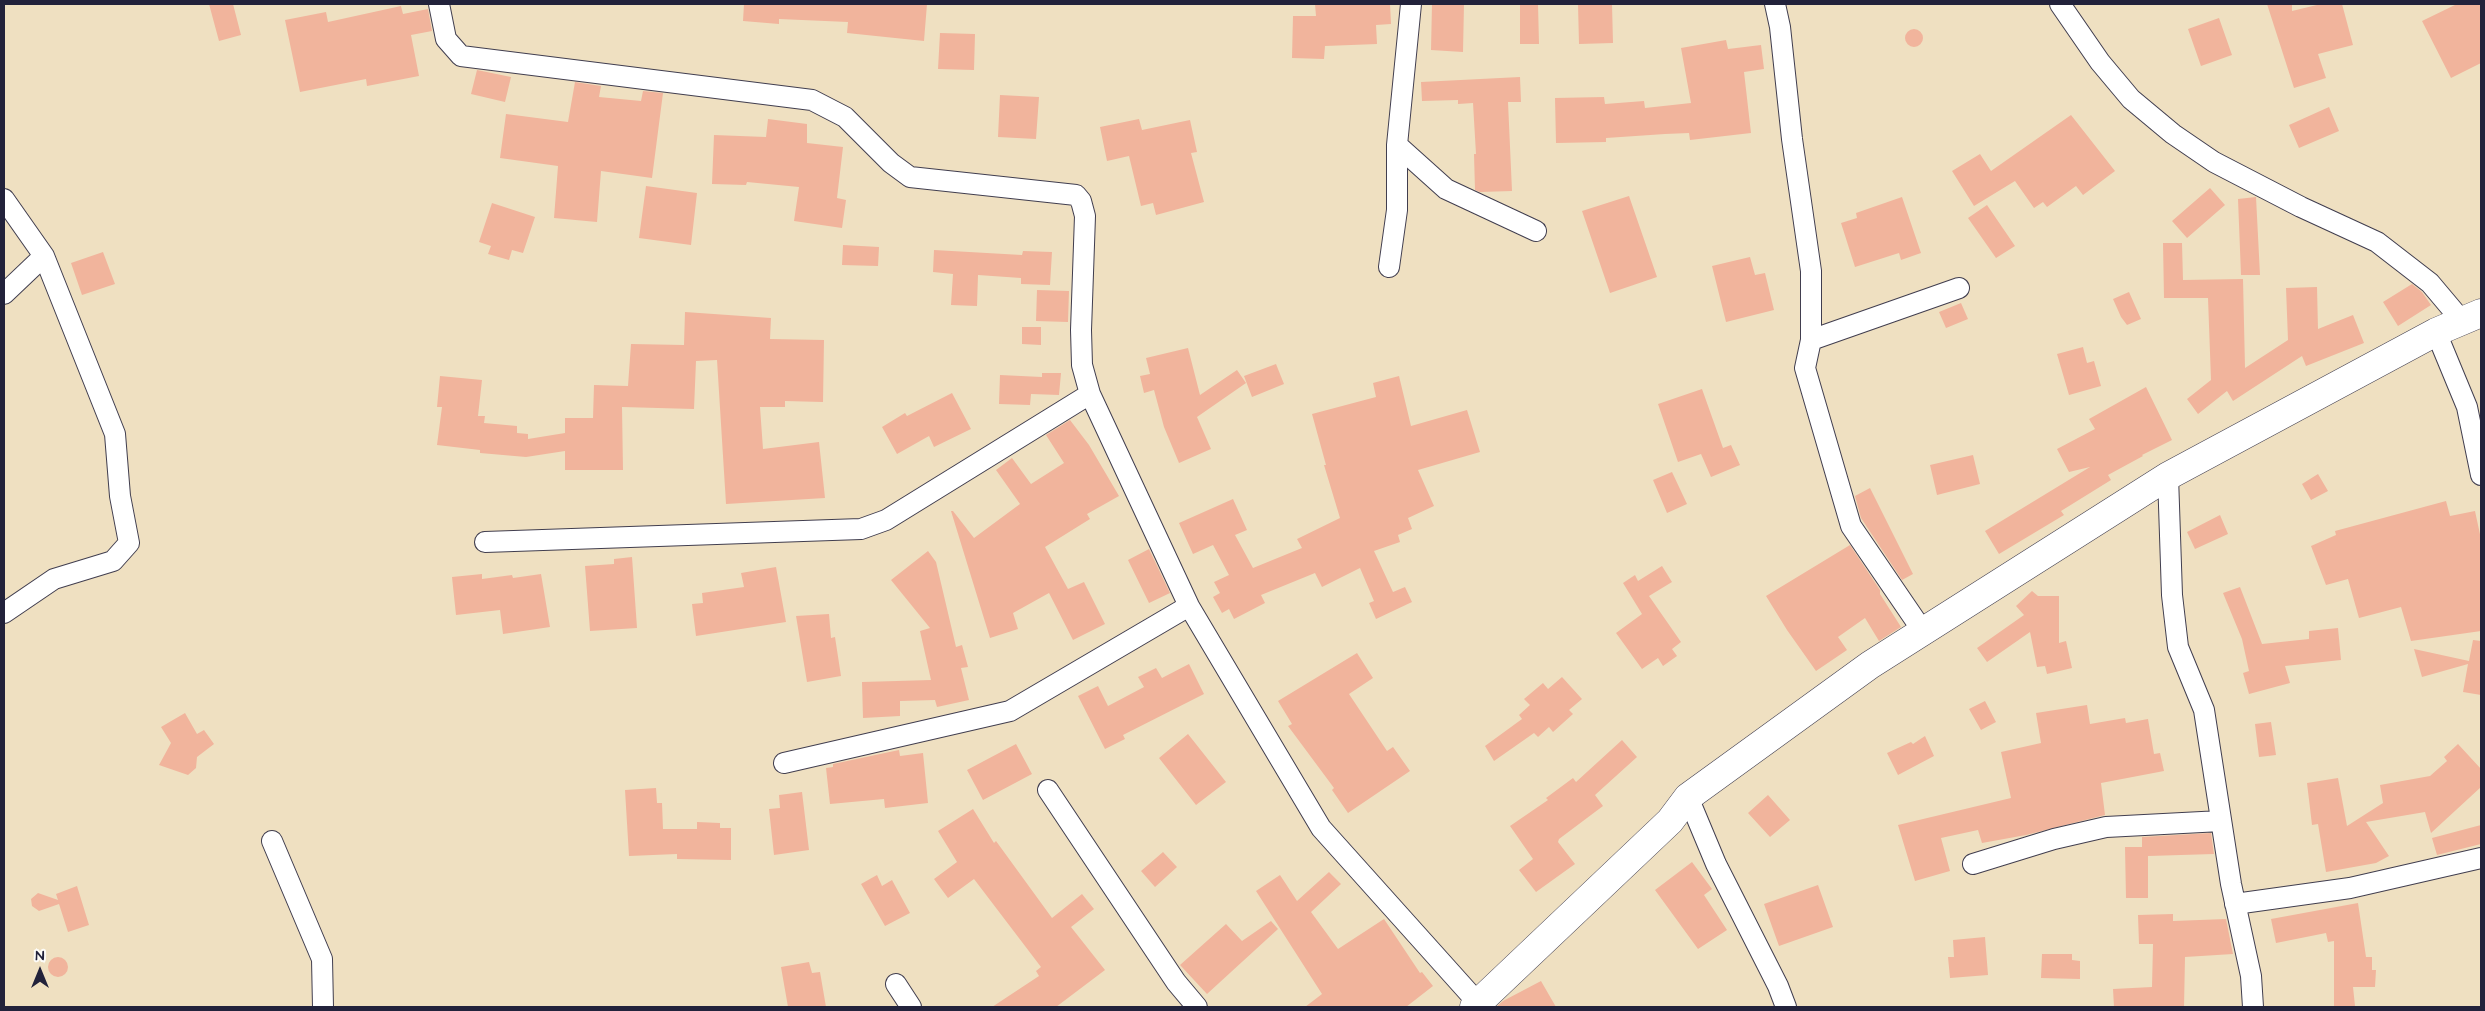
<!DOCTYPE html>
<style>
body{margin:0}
#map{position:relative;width:2485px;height:1011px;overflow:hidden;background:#efe0c1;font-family:"Architects Daughter",sans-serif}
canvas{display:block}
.frame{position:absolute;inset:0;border:5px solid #22223b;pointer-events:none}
.north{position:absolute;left:15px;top:946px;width:50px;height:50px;-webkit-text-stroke:4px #fdfcf7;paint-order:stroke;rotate:0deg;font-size:14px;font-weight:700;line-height:20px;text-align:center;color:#22223b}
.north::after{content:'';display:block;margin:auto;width:18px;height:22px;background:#22223b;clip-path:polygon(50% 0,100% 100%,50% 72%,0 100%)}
</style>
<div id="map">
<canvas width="2485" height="1011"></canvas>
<div class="frame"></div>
<div class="north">N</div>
</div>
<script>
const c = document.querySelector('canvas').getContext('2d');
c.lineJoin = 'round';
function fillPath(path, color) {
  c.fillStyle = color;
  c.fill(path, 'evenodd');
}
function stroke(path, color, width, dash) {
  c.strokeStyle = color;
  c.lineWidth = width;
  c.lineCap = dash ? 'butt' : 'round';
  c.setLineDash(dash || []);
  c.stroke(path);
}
const building = new Path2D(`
 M 209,4 L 233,4 L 241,35 L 219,41 Z
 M 744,4 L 927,4 L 924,41 L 847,33 L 848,22 L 779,19 L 779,24 L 743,21 Z
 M 1315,4 L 1390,4 L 1391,24 L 1376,25 L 1377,44 L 1325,46 L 1324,59 L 1292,58 L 1293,16 L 1316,16 Z
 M 1432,4 L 1464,4 L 1463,52 L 1431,50 Z
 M 1520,4 L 1538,4 L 1539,44 L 1520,44 Z
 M 1578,4 L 1612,4 L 1613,43 L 1579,44 Z
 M 2267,4 L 2292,4 L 2292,11 L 2321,4 L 2342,4 L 2353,45 L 2318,54 L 2326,78 L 2294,88 Z
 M 2457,4 L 2481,4 L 2481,63 L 2451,78 L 2422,21 Z
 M 401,6 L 403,14 L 428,9 L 432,31 L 411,35 L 419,76 L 367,86 L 366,79 L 300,92 L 285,20 L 326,12 L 328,22 Z
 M 2219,18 L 2232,55 L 2201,66 L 2188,29 Z
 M1905 38a9 9 0 1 1 18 0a9 9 0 1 1-18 0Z
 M 940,33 L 975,34 L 974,70 L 938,69 Z
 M 1726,40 L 1728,49 L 1761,45 L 1764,69 L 1744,72 L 1751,133 L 1690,140 L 1689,133 L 1665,134 L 1606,138 L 1606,142 L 1556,143 L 1555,98 L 1604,97 L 1605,104 L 1644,101 L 1645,108 L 1691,103 L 1681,48 Z
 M 477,70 L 511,77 L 505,102 L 471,94 Z
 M 1520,77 L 1521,102 L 1508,102 L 1512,191 L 1480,192 L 1475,190 L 1474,154 L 1476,154 L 1473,103 L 1458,104 L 1458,100 L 1422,101 L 1421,82 Z
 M 575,82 L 601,86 L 599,97 L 641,101 L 643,91 L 663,93 L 652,178 L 601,171 L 597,222 L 554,218 L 558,166 L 500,158 L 506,114 L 568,122 Z
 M 1000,95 L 1039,97 L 1036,139 L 998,137 Z
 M 2329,107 L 2339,131 L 2299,148 L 2289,125 Z
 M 2071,115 L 2115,171 L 2083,195 L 2076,186 L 2047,207 L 2043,202 L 2034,208 L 2015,181 L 1974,206 L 1952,171 L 1980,154 L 1991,171 Z
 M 768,119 L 807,124 L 807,143 L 843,147 L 837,198 L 846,200 L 842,228 L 794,221 L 799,187 L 747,182 L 746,185 L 712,184 L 714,135 L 766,137 Z
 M 1139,119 L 1142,130 L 1190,120 L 1197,152 L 1191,153 L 1204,202 L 1156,215 L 1153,203 L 1141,206 L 1129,156 L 1107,161 L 1100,127 Z
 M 646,186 L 697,193 L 691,245 L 639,238 Z
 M 2210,188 L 2225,205 L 2187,238 L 2172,221 Z
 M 1629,196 L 1657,277 L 1610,293 L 1582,211 Z
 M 1902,197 L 1921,253 L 1901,260 L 1899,253 L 1855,267 L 1841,223 L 1857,218 L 1856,213 Z
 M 2256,197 L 2260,275 L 2241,275 L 2238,199 Z
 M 492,203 L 535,217 L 523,253 L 512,250 L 509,260 L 488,254 L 491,246 L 479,242 Z
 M 1987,205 L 2015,246 L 1996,258 L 1968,218 Z
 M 2163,243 L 2182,243 L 2183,280 L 2243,279 L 2245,368 L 2288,340 L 2286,288 L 2317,287 L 2318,329 L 2353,315 L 2364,343 L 2306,366 L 2302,356 L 2233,401 L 2227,391 L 2198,414 L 2187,399 L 2211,380 L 2208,298 L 2164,298 Z
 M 843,245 L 879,247 L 878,266 L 842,265 Z
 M 934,250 L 1022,255 L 1023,251 L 1052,252 L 1050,285 L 1021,284 L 1021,278 L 978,275 L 977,306 L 951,305 L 953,274 L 933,272 Z
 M 103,252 L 115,284 L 82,295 L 71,263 Z
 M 1750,257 L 1755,275 L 1765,273 L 1774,310 L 1726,322 L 1712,266 Z
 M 2412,284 L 2422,292 L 2431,305 L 2398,326 L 2383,302 Z
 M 1037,290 L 1069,291 L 1068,322 L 1036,321 Z
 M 2129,292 L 2141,319 L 2127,325 L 2121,317 L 2113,299 Z
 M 1961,303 L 1968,319 L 1946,328 L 1939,312 Z
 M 685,312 L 771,318 L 770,339 L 824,340 L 823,402 L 785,401 L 785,407 L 760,407 L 763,449 L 819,442 L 825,498 L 726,504 L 717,360 L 696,361 L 694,409 L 622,407 L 623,470 L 565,470 L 565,451 L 526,457 L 480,453 L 480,450 L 437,445 L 442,407 L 437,407 L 440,376 L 482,380 L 478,416 L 485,416 L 484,423 L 517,426 L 517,433 L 528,434 L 528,439 L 565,433 L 565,418 L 593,418 L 594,385 L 628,386 L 631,344 L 684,345 Z
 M 1022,327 L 1041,327 L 1041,345 L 1022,344 Z
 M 2083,347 L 2087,363 L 2094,361 L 2101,386 L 2069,395 L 2057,354 Z
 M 1188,348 L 1200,395 L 1237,370 L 1246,383 L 1197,417 L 1211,449 L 1179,463 L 1164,427 L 1154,390 L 1144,393 L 1140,376 L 1150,374 L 1146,358 Z
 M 1276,364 L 1284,384 L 1252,397 L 1244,376 Z
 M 1042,373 L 1061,373 L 1059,395 L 1031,394 L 1030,405 L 999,404 L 1000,375 L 1042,377 Z
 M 1399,376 L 1411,426 L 1467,410 L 1480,452 L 1418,470 L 1434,506 L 1408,518 L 1412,529 L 1398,535 L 1400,542 L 1374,551 L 1393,592 L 1405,587 L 1412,602 L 1376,619 L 1369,603 L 1374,601 L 1360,568 L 1322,587 L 1315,573 L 1261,595 L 1265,603 L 1234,619 L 1229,609 L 1222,613 L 1213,597 L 1220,593 L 1214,582 L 1229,575 L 1213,545 L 1193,554 L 1179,523 L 1233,499 L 1247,530 L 1235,535 L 1253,568 L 1302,548 L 1297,539 L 1340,518 L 1324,465 L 1326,465 L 1312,414 L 1376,397 L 1373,383 Z
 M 2146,387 L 2172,440 L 2142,455 L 2143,456 L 2108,475 L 2111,480 L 2061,511 L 2064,515 L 1999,554 L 1985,531 L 2090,467 L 2069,472 L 2057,449 L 2095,429 L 2089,419 Z
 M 1702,389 L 1723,448 L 1731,445 L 1740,465 L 1711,477 L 1701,454 L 1678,462 L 1658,404 Z
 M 952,393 L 971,429 L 934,447 L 929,436 L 897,454 L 882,427 L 905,413 L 907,416 Z
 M 1070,420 L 1089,445 L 1119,496 L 1087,514 L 1090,519 L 1045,547 L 1068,589 L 1084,582 L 1105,624 L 1073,640 L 1049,593 L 1013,613 L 1018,629 L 990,638 L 951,511 L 953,511 L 974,538 L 1020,504 L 996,470 L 1012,458 L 1031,484 L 1064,463 L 1046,435 Z
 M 1973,455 L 1980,484 L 1937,495 L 1930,465 Z
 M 1672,472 L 1687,504 L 1667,513 L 1653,480 Z
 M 2318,474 L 2328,491 L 2311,500 L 2302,484 Z
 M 1870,488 L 1913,574 L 1902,580 L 1861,518 L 1855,496 Z
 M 2446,501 L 2450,516 L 2475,511 L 2481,539 L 2481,631 L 2411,641 L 2401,607 L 2359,618 L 2348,579 L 2326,585 L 2311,546 L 2336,535 L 2335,531 Z
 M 2220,515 L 2228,534 L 2195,549 L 2187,532 Z
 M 1850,545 L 1880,590 L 1880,594 L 1901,627 L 1879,641 L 1865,618 L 1838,637 L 1847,650 L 1816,671 L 1787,630 L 1766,596 Z
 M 1149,549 L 1170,593 L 1149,603 L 1128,560 Z
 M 928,551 L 936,562 L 956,647 L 962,645 L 968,667 L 961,668 L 969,700 L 937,707 L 935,700 L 900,701 L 900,716 L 863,718 L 862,682 L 931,680 L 920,631 L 930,628 L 891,580 Z
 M 632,557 L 637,628 L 590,631 L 585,566 L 614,564 L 614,559 Z
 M 1662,566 L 1672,582 L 1649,596 L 1681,642 L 1672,649 L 1677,656 L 1663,666 L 1658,658 L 1642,669 L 1616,633 L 1642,614 L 1623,583 L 1635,575 L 1638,581 Z
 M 776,567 L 786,622 L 696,636 L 692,604 L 703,603 L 702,593 L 744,587 L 741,573 Z
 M 482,574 L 482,579 L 512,575 L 513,578 L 541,574 L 550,627 L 503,634 L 500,610 L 456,615 L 452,577 Z
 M 2240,587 L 2262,644 L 2309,639 L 2309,631 L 2338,628 L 2341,660 L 2285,666 L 2290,683 L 2249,694 L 2243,673 L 2249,671 L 2242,639 L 2223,593 Z
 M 2032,591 L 2038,596 L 2059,596 L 2059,643 L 2066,641 L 2072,668 L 2047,674 L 2045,666 L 2037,667 L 2030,632 L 1987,662 L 1977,648 L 2024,615 L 2016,606 Z
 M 829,614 L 831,638 L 835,637 L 841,676 L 807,682 L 796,616 Z
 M 2473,640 L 2481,641 L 2481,695 L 2463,692 L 2468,664 L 2422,677 L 2414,649 L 2469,661 Z
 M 1357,653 L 1373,678 L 1349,694 L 1387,751 L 1393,747 L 1410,771 L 1348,813 L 1332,790 L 1334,788 L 1288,726 L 1292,724 L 1278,701 Z
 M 1189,664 L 1204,694 L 1123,735 L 1125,739 L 1105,749 L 1078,696 L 1098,686 L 1108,706 L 1144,687 L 1138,677 L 1156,668 L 1162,678 Z
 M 1562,677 L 1582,699 L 1569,710 L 1573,714 L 1553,732 L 1549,727 L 1538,737 L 1534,733 L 1494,761 L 1485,746 L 1522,719 L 1519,715 L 1530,705 L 1524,699 L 1543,683 L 1548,689 Z
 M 1985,701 L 1996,722 L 1981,730 L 1969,709 Z
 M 2087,705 L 2090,724 L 2125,718 L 2126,723 L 2148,719 L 2154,754 L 2160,753 L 2164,771 L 2101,783 L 2105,815 L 2026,835 L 1982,843 L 1978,830 L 1941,838 L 1950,871 L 1915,881 L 1898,825 L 2011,798 L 2001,752 L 2041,743 L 2036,713 Z
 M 185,713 L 197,734 L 204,730 L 214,744 L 197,757 L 196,768 L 188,775 L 159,765 L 171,743 L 161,727 Z
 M 2271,722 L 2276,755 L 2259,757 L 2255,724 Z
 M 1188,734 L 1226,782 L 1196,805 L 1159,758 Z
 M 1925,736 L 1934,756 L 1898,775 L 1887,753 L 1911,742 L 1913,744 Z
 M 1622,740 L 1637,757 L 1595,795 L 1603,806 L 1559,839 L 1558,842 L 1575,864 L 1536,892 L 1519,870 L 1533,859 L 1510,826 L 1548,800 L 1546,798 L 1573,778 L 1576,782 Z
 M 1016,744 L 1032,774 L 983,800 L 967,770 Z
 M 2458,744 L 2481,769 L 2481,787 L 2431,833 L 2425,812 L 2366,822 L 2389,856 L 2376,863 L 2326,872 L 2318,824 L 2312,825 L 2307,783 L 2338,778 L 2347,826 L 2383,803 L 2380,785 L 2430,776 L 2447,761 L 2444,757 Z
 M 899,750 L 900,756 L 923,753 L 928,803 L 885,808 L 884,799 L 830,804 L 826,768 L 833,767 L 833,764 Z
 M 656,788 L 657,803 L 662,803 L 663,829 L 697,829 L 697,822 L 720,823 L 720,828 L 731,828 L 731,860 L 677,859 L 677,854 L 629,856 L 625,790 Z
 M 802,792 L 809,850 L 774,855 L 769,809 L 780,808 L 779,795 Z
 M 1768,795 L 1790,820 L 1770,837 L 1748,813 Z
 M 973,809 L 994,843 L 996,841 L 1052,918 L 1082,894 L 1094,909 L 1071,927 L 1105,970 L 1056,1007 L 992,1007 L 1039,976 L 1036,971 L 1041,967 L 974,879 L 948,898 L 934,879 L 957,862 L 938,831 Z
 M 2481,825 L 2481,844 L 2437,855 L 2432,838 Z
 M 2211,833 L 2214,854 L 2148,856 L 2148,898 L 2126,898 L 2125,847 L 2142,847 L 2142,837 Z
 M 1163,852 L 1177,867 L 1155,887 L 1141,871 Z
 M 1692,862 L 1712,889 L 1704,895 L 1727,930 L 1698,949 L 1655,890 Z
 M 1329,872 L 1341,884 L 1311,912 L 1338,949 L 1384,919 L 1420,973 L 1422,972 L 1433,986 L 1406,1007 L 1305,1007 L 1322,994 L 1256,891 L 1280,875 L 1297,901 Z
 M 877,875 L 882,886 L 892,880 L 910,913 L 885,926 L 861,884 Z
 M 1818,885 L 1833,927 L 1779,946 L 1764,904 Z
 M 77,886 L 89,925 L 68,932 L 59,904 L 39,911 L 32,906 L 31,899 L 38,893 L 58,900 L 56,894 Z
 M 2358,903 L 2366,957 L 2372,957 L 2372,970 L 2376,970 L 2375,987 L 2353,987 L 2355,1006 L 2334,1007 L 2334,941 L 2328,942 L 2326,933 L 2276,943 L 2271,919 Z
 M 2173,914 L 2173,921 L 2226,919 L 2233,954 L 2185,957 L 2184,1007 L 2114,1007 L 2113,989 L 2152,987 L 2153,944 L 2139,944 L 2138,915 Z
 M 1271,921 L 1278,929 L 1207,994 L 1180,965 L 1226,924 L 1242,941 Z
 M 1985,937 L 1988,975 L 1950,978 L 1948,957 L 1954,957 L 1953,940 Z
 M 2042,954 L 2072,954 L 2072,960 L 2080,961 L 2080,979 L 2041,978 Z
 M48 967a10 10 0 1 1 20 0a10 10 0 1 1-20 0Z
 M 809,962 L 812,973 L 820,972 L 826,1007 L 788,1007 L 781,967 Z
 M 1541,981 L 1556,1007 L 1496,1007 L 1503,1001 Z`);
const street = new Path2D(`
 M 439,4 L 446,39 L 461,56 L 812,100 L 845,117 L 891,163 L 910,177 L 1076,195 L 1081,201 L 1085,216 L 1081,330 L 1082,365 L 1090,394 L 1189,606 L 1321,828 L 1478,1003
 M 1775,4 L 1780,27 L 1792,139 L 1811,271 L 1811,340 L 1805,368 L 1851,526 L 1922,630
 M 2060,4 L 2100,62 L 2131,99 L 2173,134 L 2214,162 L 2301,207 L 2377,242 L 2430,283 L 2462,321
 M 1397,145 L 1446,189 L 1536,231
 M 4,199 L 44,256 L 115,434 L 120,496 L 129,543 L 113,561 L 54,579 L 4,613
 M 1389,267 L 1397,210 L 1397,145 L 1411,4
 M 4,294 L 44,256
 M 2436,332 L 2467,407 L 2481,475
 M 1811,340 L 1959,288
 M 2168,476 L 2172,595 L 2178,647 L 2204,710 L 2231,884 L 2251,976 L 2253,1007
 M 485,542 L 861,529 L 886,520 L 1090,394
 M 784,763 L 1010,711 L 1189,606
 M 1048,790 L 1176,982 L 1197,1007
 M 1688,797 L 1716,864 L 1778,986 L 1786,1007
 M 272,841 L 322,959 L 323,1007
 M 1973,864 L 2054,839 L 2106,827 L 2221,821
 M 2235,904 L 2350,888 L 2481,858
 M 896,984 L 911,1007`);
const secondary = new Path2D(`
 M 1474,1007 L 1670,821 L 1688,797 L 1870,665 L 2168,476 L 2436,332 L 2481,313`);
fillPath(building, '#f1b49c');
stroke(street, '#413e4f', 22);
stroke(secondary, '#413e4f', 29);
stroke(street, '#fff', 20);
stroke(secondary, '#fff', 28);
</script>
